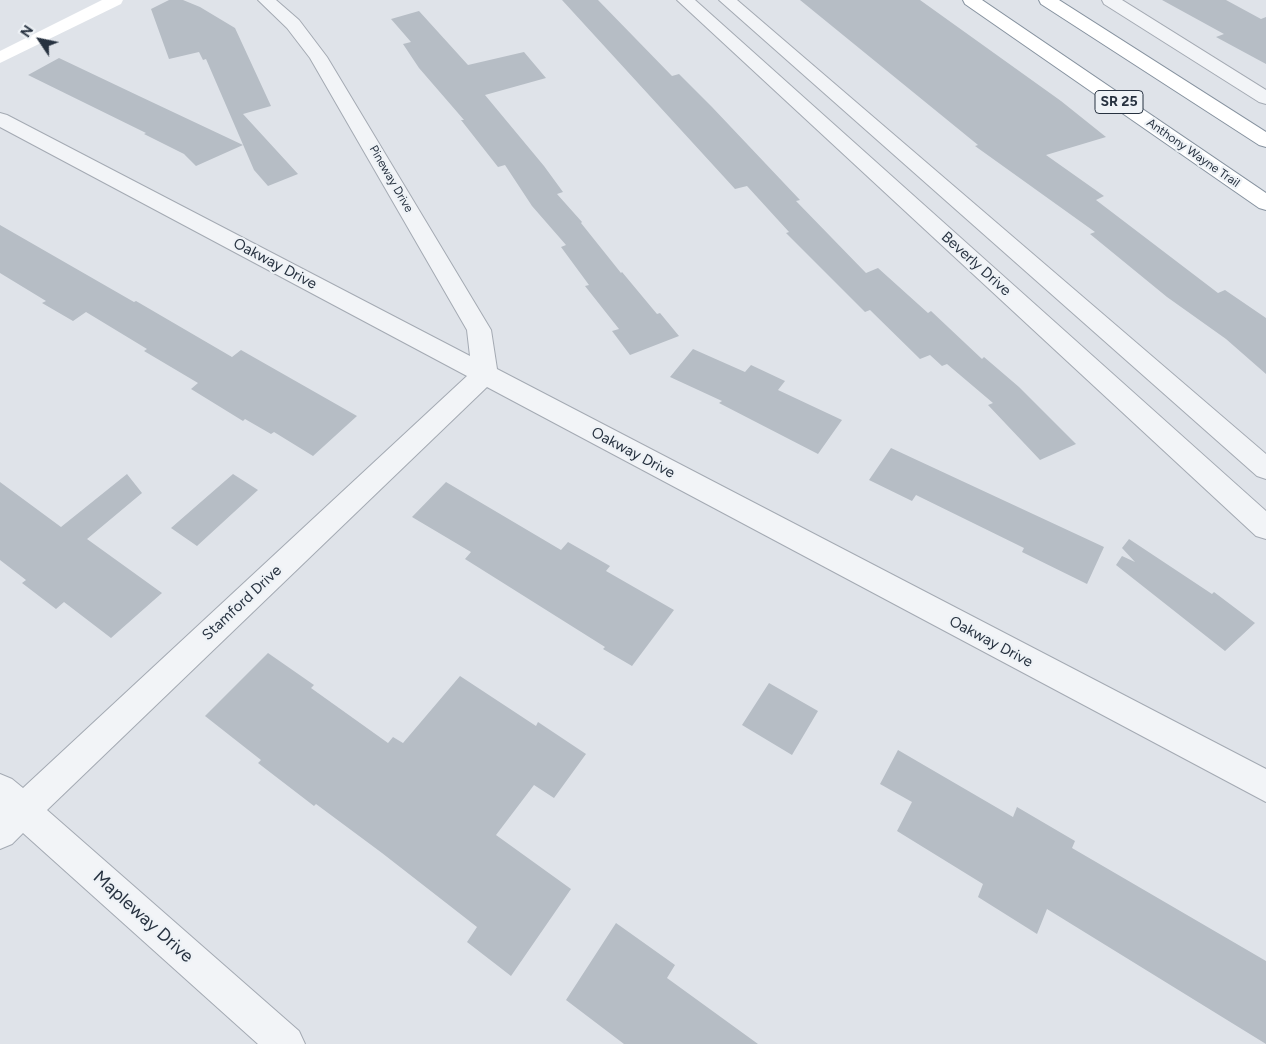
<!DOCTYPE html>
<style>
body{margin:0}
#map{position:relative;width:1266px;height:1044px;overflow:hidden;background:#dfe3e9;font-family:Figtree,sans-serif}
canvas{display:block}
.north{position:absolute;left:15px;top:15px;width:50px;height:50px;-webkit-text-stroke:4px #eef2f6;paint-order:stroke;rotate:304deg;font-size:14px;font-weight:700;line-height:20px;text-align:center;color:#273240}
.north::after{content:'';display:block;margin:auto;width:18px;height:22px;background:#273240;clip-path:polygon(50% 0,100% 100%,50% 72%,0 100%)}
</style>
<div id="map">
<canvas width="1266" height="1044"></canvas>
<div class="north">N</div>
</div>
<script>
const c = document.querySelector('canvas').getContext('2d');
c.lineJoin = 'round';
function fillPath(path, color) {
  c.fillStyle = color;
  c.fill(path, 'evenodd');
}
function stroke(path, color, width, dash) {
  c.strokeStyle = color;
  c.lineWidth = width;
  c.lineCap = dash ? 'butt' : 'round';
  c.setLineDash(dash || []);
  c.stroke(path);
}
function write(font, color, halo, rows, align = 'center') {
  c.font = font + ' Figtree,sans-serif';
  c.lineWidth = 4.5;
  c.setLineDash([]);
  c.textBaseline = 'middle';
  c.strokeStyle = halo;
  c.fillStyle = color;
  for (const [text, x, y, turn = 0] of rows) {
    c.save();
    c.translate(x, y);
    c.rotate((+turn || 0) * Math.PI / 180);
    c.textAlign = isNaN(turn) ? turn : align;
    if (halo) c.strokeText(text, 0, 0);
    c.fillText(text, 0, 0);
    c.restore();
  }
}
const building = new Path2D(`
 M 169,0 L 183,0 L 200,7 L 235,28 L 271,106 L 243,114 L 298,174 L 268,186 L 254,170 L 206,59 L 203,60 L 199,52 L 169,59 L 151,9 Z
 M 562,0 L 598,0 L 672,76 L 679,74 L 712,107 L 800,200 L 796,201 L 866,273 L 878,268 L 928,313 L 931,311 L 982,359 L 984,357 L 1019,387 L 1076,444 L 1040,460 L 988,405 L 993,403 L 947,364 L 942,366 L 930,355 L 920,359 L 870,310 L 865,312 L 786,233 L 789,232 L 747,186 L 735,189 Z
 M 800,0 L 920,0 L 1061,101 L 1106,137 L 1046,155 L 1104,196 L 1096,200 L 1218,293 L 1225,290 L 1266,318 L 1266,374 L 1226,339 L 1167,297 L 1090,234 L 1095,232 L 975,146 L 978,145 Z
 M 1162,0 L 1226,0 L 1261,19 L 1266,17 L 1266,64 L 1216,37 L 1224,34 Z
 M 419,11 L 468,65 L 524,52 L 546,78 L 485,95 L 544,166 L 563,192 L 557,194 L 582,222 L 581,223 L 621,273 L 622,272 L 657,314 L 660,313 L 679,336 L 630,355 L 612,331 L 619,329 L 585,286 L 589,285 L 561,247 L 566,245 L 532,206 L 505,165 L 498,167 L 461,120 L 464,120 L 419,68 L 403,44 L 411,42 L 391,19 Z
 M 59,58 L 139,96 L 243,145 L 196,166 L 184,154 L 144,134 L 146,133 L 28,75 Z
 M 0,225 L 134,302 L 136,301 L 232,357 L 241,350 L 357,416 L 313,456 L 274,432 L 271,434 L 245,419 L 243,421 L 191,389 L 198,383 L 144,351 L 147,349 L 86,312 L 73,321 L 42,303 L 46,301 L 0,273 Z
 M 693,349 L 745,372 L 751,365 L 785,381 L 778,390 L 842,420 L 818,454 L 719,403 L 722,401 L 670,377 Z
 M 891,448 L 1104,547 L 1087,584 L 1022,552 L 1024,548 L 916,495 L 912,501 L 869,480 Z
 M 127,474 L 142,493 L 87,539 L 162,593 L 111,638 L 64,602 L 56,609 L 22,583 L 26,580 L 0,560 L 0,482 L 61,527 Z
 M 233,474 L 258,490 L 197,546 L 171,528 Z
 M 446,482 L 561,550 L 568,542 L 610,566 L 606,571 L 674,610 L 632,666 L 603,649 L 605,647 L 465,559 L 471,552 L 412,517 Z
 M 1129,539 L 1212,594 L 1214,592 L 1255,623 L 1225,651 L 1116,565 L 1122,556 L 1135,562 L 1122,548 Z
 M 268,653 L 314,685 L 311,688 L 388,743 L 393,737 L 403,743 L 460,676 L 536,726 L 538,722 L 586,754 L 554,798 L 534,785 L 496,835 L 571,889 L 511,976 L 467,942 L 477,927 L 382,853 L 316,804 L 314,806 L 258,763 L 261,760 L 205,716 Z
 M 769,683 L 818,711 L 792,755 L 742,725 Z
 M 898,750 L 1013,817 L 1017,807 L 1075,841 L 1072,848 L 1266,961 L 1266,1044 L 1047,909 L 1037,934 L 978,897 L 983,884 L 897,831 L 912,802 L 880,784 Z
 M 616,923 L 675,965 L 667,978 L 758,1044 L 624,1044 L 566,1000 Z`);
const street = new Path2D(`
 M 258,0 L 276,0 L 299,20 L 327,57 L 491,330 L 497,369 L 1266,769 L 1266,802 L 487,387 L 47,810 L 299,1031 L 305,1044 L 258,1044 L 23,833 L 12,844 L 0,849 L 0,774 L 12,779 L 23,788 L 467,376 L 0,127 L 0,113 L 7,115 L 470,356 L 467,330 L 310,58 L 287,28 Z
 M 677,0 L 695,0 L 1266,511 L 1266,539 L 1256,536 Z
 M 719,0 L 737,0 L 1266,454 L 1266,479 L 1257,476 Z
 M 1102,0 L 1122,0 L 1266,90 L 1266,104 L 1259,102 L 1104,4 Z`);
const secondary = new Path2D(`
 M 102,0 L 123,0 L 121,4 L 0,63 L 0,51 Z`);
const highway = new Path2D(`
 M 963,0 L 982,0 L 1266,193 L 1266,210 L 1259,208 L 965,4 Z
 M 1039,0 L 1059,0 L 1266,132 L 1266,147 L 1259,145 L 1041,4 Z`);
const farStreetnames = [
 ["Anthony Wayne Trail",1193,153,35],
 ["Pineway Drive",391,179,60]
];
const shields = [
 [1119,102,48]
];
const shieldNames = [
 ["SR 25",1119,102]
];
const streetNames = [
 ["Oakway Drive",275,264,28],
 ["Beverly Drive",976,264,42],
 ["Oakway Drive",633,453,28],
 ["Stamford Drive",242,603,-43],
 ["Oakway Drive",991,642,28]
];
const nearStreetnames = [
 ["Mapleway Drive",143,917,42]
];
fillPath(building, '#b6bdc5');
stroke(street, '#a4aab3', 2);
stroke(highway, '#86929f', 2);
fillPath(street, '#f2f4f7');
fillPath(secondary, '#fff');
fillPath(highway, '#fff');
write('12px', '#273240', '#eef2f6', farStreetnames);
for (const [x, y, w] of shields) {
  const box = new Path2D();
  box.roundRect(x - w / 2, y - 11.5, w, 23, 4);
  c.fillStyle = '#eef2f6';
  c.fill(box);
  stroke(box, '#273240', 1);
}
write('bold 14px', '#273240', null, shieldNames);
write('15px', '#273240', '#eef2f6', streetNames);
write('18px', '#273240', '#eef2f6', nearStreetnames);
</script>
